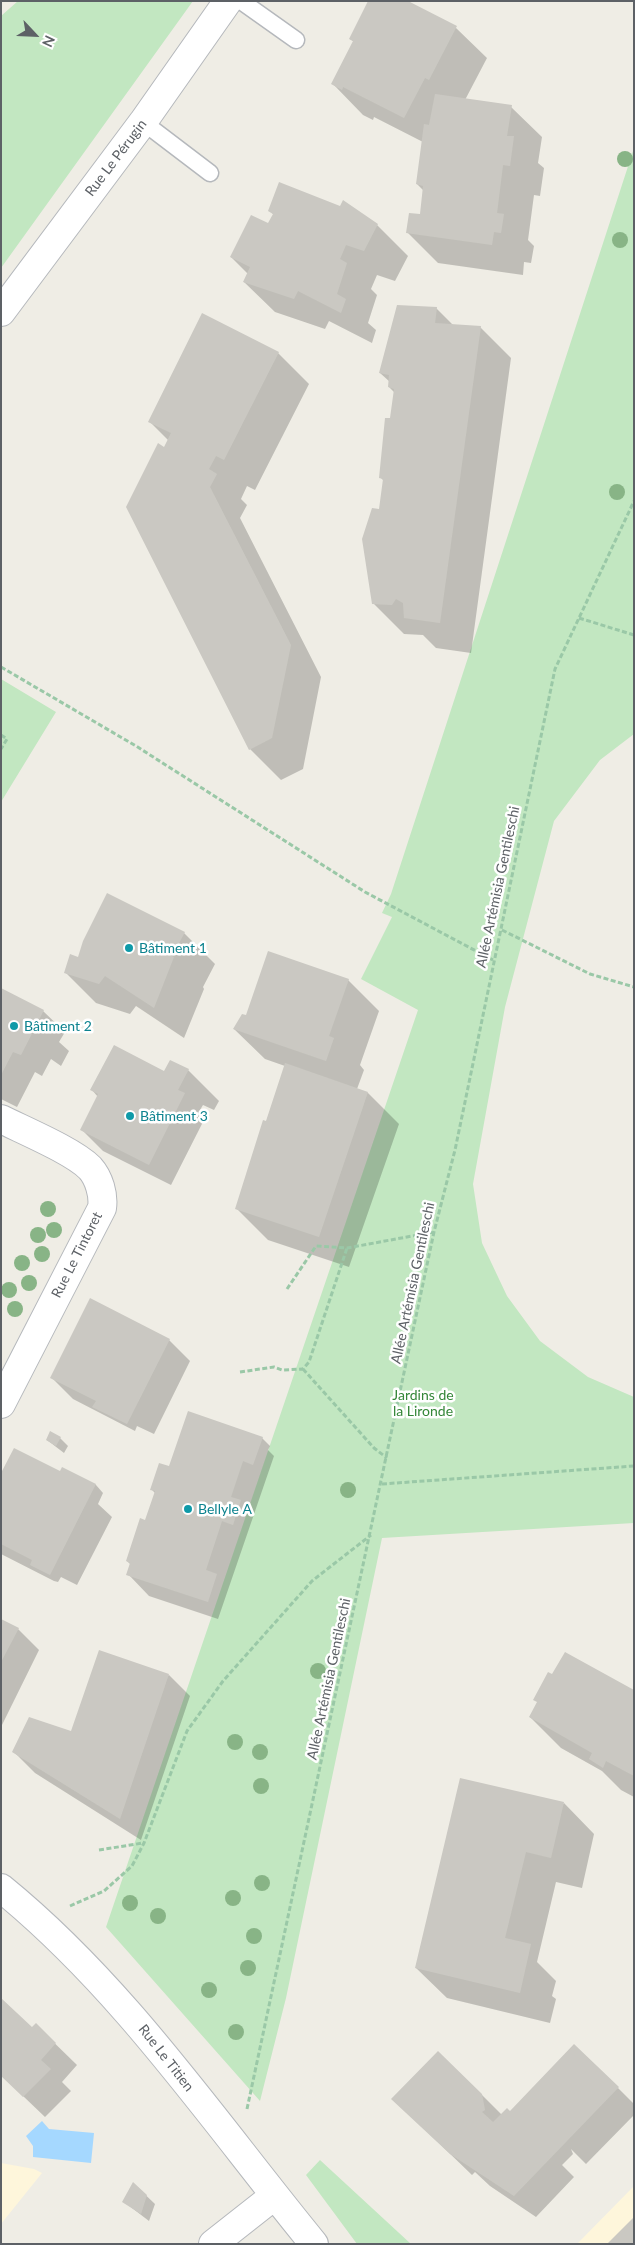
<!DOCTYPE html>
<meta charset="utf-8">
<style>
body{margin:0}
#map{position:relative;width:635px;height:2245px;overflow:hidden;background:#efede5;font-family:Lato,sans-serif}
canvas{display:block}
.frame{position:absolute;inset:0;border:2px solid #5d6166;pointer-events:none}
.north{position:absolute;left:10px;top:10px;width:50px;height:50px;-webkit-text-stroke:4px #fff;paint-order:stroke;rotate:115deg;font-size:14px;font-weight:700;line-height:20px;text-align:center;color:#5d6166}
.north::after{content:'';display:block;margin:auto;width:18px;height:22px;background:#5d6166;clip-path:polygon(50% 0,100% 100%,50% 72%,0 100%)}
</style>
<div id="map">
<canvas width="635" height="2245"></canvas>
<div class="frame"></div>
<div class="north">N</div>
</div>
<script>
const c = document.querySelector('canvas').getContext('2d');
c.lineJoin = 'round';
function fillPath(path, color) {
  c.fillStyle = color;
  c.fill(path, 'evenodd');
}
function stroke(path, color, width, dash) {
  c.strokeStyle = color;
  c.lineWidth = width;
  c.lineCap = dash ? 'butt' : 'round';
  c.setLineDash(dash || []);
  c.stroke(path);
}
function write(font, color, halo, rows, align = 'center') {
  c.font = font + ' Lato,sans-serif';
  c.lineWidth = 5;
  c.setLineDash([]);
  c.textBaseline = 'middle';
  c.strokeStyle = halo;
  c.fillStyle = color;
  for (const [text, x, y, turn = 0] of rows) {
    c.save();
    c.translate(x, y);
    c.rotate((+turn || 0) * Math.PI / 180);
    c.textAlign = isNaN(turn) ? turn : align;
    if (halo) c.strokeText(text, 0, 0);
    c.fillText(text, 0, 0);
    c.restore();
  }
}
const commercial = new Path2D(`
 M 1,2163 L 34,2169 L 42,2173 L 1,2224 Z
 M 634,2186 L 634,2244 L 577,2244 Z`);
const green = new Path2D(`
 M 18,1 L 193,1 L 1,268 L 1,16 Z
 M 634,148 L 634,734 L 600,760 L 554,821 L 505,1007 L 473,1184 L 482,1243 L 507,1296 L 540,1341 L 588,1377 L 634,1397 L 634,1523 L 382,1538 L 286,1998 L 260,2101 L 106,1927 L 418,1010 L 361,979 L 392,917 L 382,913 L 391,894 Z
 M 1,679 L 56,712 L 1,802 Z
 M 320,2160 L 411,2244 L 357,2244 L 306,2175 Z`);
const water = new Path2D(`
 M 42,2121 L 49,2129 L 94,2133 L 91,2163 L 33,2157 L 33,2146 L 26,2136 Z`);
const shadow = new Path2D(`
 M 456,28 L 487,58 L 465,100 L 511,107 L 542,137 L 538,163 L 544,168 L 540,196 L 534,195 L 528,240 L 534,246 L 531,263 L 524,262 L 523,275 L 438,263 L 408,233 L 421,216 L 424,191 L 417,184 L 423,142 L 374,117 L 373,120 L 363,115 L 333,84 L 354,42 L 350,39 Z
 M 270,211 L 377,225 L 408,256 L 395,281 L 377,275 L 371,289 L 377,295 L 368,323 L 376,330 L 372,343 L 329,321 L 325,329 L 275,312 L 244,282 L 248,274 L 231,257 L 268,225 L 274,215 Z
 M 436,308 L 454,326 L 480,327 L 511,358 L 471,653 L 436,648 L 423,635 L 404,634 L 373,603 L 384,481 L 381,478 L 395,393 L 389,387 L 390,382 L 380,373 Z
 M 278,353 L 309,384 L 255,490 L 247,486 L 241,499 L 247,505 L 240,518 L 321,677 L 303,769 L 281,780 L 250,749 L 165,448 L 169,441 L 149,421 Z
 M 184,933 L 215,964 L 203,987 L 204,989 L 184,1038 L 136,1006 L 130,1014 L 96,1003 L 65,972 L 79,959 Z
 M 348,980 L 379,1011 L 360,1065 L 364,1070 L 357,1089 L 368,1093 L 399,1124 L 349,1267 L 268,1240 L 237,1209 L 285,1066 L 265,1059 L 234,1029 L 247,1016 Z
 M 1,990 L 43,1011 L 65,1032 L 59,1042 L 69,1051 L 61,1066 L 51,1059 L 42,1076 L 35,1072 L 17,1107 L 1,1099 Z
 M 188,1070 L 219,1101 L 214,1110 L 203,1105 L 200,1110 L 206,1116 L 171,1185 L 103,1151 L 82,1130 L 98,1097 L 92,1090 L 165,1073 Z
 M 169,1340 L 190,1361 L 154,1434 L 137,1426 L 135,1431 L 73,1399 L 51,1377 Z
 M 60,1438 L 68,1446 L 64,1453 L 47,1440 Z
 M 262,1438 L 270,1446 L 268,1450 L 274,1456 L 218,1619 L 149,1596 L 128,1574 L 131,1565 L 127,1561 L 150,1523 L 155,1493 L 151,1489 L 168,1468 Z
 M 63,1469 L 96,1485 L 103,1493 L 98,1504 L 112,1517 L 77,1585 L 61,1577 L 58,1582 L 54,1581 L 1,1554 L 1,1476 L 60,1474 Z
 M 1,1621 L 18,1629 L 39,1650 L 2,1725 Z
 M 169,1675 L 190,1696 L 141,1840 L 35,1773 L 14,1752 L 71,1732 Z
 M 634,1691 L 634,1797 L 621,1790 L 602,1771 L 561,1748 L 530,1717 Z
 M 564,1803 L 594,1834 L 582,1888 L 556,1882 L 537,1962 L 556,1981 L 552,1996 L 556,1999 L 550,2023 L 447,1998 L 416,1968 Z
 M 36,2025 L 77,2065 L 62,2082 L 71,2091 L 45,2117 L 1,2075 Z
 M 618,2088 L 634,2104 L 634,2115 L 586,2164 L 571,2149 L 573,2154 L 562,2165 L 574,2177 L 536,2217 L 490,2186 L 475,2172 L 472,2175 L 415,2120 L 482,2095 L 502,2115 Z
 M 134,2184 L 155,2204 L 149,2221 L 124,2202 Z`);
const building = new Path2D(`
 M 368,1 L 408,1 L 457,26 L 429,80 L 425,78 L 404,118 L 343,87 L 342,90 L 331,84 L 353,41 L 349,39 Z
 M 435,94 L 512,105 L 507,136 L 514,136 L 510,166 L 503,165 L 497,213 L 504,214 L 501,233 L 494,232 L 492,245 L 406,233 L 409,213 L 420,214 L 423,186 L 416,184 L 424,124 L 429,125 Z
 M 279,182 L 340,206 L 343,200 L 378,224 L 364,251 L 346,245 L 340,259 L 347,263 L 337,294 L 346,299 L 341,313 L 298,291 L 294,299 L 243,282 L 250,267 L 230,257 L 251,215 L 268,223 L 273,214 L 268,211 Z
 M 397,305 L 437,307 L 435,323 L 481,326 L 440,623 L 404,618 L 403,603 L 396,599 L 392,605 L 372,604 L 362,539 L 372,508 L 379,509 L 383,479 L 379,478 L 385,418 L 390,418 L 394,389 L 388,387 L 389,375 L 379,373 Z
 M 202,313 L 279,352 L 224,460 L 216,456 L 209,469 L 217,474 L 210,487 L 291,645 L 272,738 L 249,750 L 126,507 L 158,443 L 164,447 L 171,433 L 148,422 Z
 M 107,893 L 185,932 L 172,956 L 174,957 L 154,1008 L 105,976 L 99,984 L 64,973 L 70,954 L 78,957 L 83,941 Z
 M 268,951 L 349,979 L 329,1036 L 334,1038 L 326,1061 L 233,1029 L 242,1014 L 246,1015 Z
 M 1,988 L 44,1010 L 21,1055 L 13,1052 L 1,1075 Z
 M 114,1045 L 164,1071 L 170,1060 L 189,1069 L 178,1090 L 185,1093 L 149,1165 L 80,1130 L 98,1094 L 90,1090 Z
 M 285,1063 L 368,1092 L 319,1237 L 235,1209 L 263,1120 L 266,1121 Z
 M 90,1298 L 170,1339 L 127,1424 L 92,1407 L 96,1401 L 50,1378 Z
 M 188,1411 L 263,1437 L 253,1465 L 243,1461 L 231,1497 L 241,1500 L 233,1525 L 222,1521 L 206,1570 L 217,1574 L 208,1602 L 126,1575 L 130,1563 L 126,1561 L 140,1518 L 145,1520 L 155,1491 L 150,1490 L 159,1463 L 169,1466 Z
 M 50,1431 L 61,1437 L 56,1446 L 46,1440 Z
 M 14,1448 L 60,1471 L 62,1467 L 96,1484 L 50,1575 L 30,1565 L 32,1560 L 1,1544 L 1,1473 Z
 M 1,1619 L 19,1628 L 1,1662 Z
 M 99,1650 L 169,1674 L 120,1819 L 12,1752 L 29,1717 L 71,1731 Z
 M 565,1652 L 634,1690 L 634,1776 L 606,1761 L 603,1768 L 589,1759 L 592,1753 L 529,1717 L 537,1702 L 533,1700 L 548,1672 L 552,1674 Z
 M 460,1778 L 564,1802 L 551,1858 L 526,1852 L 505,1938 L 531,1944 L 520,1993 L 415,1968 Z
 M 1,1998 L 32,2027 L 36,2023 L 56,2043 L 41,2060 L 51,2069 L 23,2097 L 1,2076 Z
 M 574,2044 L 619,2087 L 514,2196 L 450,2154 L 391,2099 L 438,2051 L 482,2094 L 485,2110 L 482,2112 L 493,2122 L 507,2108 L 510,2111 Z
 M 133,2182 L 147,2195 L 141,2214 L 122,2202 Z
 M 634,2217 L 634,2244 L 607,2244 Z`);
const path = new Path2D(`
 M 579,618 L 634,635
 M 1,667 L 136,746 L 365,892 L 493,960
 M 1,735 L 7,739 L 1,749
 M 502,930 L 590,974 L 634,987
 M 287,1289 L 316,1246 L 347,1248 L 434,1232
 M 303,1369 L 374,1448 L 387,1458
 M 240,1372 L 274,1367 L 282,1370 L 303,1369 L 309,1362 L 347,1248
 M 382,1484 L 634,1466
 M 99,1850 L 143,1843
 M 70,1906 L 104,1891 L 132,1866 L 144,1843 L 187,1731 L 223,1681 L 312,1581 L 371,1535
 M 247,2109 L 434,1232 L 455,1150 L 555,669 L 634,501`);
const service = new Path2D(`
 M 241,1 L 296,40
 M 143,122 L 210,173`);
const minor = new Path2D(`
 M 1,312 L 143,122 L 228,1
 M 1,1119 C 25,1131 73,1151 90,1168 C 99,1178 104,1195 102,1208 L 1,1404
 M 1,1888 C 124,1988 214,2122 314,2244
 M 213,2244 L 274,2196`);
const trees = [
 [625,159],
 [620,240],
 [617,492],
 [48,1209],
 [54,1230],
 [38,1235],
 [42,1254],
 [22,1263],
 [29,1283],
 [9,1290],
 [15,1309],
 [348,1490],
 [318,1671],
 [235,1742],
 [260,1752],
 [261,1786],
 [262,1883],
 [233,1898],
 [130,1903],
 [158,1916],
 [254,1936],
 [248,1968],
 [209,1990],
 [236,2032]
];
const markers = [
 [129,948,5,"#0f9aa8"],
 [14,1026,5,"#0f9aa8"],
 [130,1116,5,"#0f9aa8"],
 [188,1509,5,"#0f9aa8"]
];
const streetNames = [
 ["Rue Le Pérugin",116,158,-53],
 ["Allée Artémisia Gentileschi",498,887,-78],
 ["Rue Le Tintoret",77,1255,-63],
 ["Allée Artémisia Gentileschi",413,1283,-78],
 ["Allée Artémisia Gentileschi",329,1679,-78],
 ["Rue Le Titien",166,2058,52]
];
const cultureNames = [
 ["Bâtiment 1",139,948],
 ["Bâtiment 2",24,1026],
 ["Bâtiment 3",140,1116],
 ["Bellyle A",198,1509]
];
const parkNames = [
 ["Jardins de",423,1395],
 ["la Lironde",423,1411]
];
fillPath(commercial, '#fef6db');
fillPath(green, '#c2e7c1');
fillPath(water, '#a5d8ff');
fillPath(shadow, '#0003');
fillPath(building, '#cac8c2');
stroke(service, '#b5b8bc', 19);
stroke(minor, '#b5b8bc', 30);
stroke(path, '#9ac8a7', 3, [5, 2.5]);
stroke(service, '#fff', 16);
stroke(minor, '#fff', 28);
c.fillStyle = '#88b486';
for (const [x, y] of trees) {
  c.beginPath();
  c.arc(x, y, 8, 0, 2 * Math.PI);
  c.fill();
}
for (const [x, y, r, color] of markers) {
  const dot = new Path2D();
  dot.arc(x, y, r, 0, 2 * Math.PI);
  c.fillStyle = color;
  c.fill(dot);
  stroke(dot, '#fff', 2);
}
write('14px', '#5d6166', '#fff', streetNames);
write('14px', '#0d838f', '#fff', cultureNames, 'left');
write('14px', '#348638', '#fff', parkNames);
</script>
